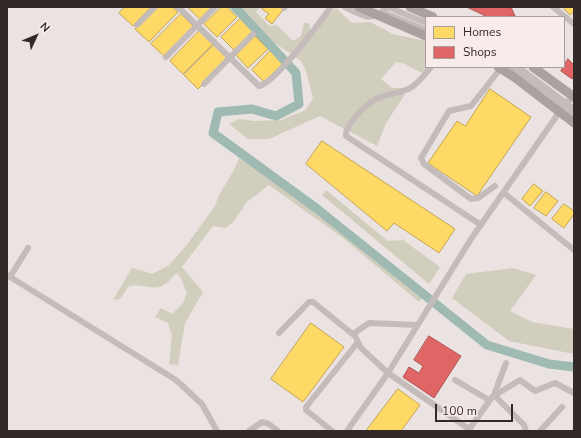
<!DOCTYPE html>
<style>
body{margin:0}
#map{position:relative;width:581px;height:438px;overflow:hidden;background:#ebe3e1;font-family:"Nunito Sans",sans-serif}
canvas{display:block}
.frame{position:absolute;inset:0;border:8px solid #342929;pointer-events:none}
.legend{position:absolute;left:425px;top:16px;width:140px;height:52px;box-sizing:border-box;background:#f7ece9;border:1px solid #a99e9c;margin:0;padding:5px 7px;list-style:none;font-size:12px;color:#342929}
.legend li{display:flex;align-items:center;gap:8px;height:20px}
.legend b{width:20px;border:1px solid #a99e9c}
.north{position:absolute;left:16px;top:16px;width:40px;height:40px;-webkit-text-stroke:3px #f7ece9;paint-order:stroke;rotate:46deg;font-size:11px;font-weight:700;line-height:16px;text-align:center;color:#342929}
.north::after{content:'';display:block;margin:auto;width:14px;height:18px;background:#342929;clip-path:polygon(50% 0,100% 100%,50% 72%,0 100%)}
.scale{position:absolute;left:435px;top:404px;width:78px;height:18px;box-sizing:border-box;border:2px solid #342929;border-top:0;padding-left:5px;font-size:12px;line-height:14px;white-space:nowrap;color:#342929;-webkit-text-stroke:3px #f7ece9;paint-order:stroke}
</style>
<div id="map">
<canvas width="581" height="438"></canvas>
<div class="frame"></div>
<ul class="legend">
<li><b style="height:11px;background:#ffd966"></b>Homes</li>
<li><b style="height:11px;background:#e06666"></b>Shops</li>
</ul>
<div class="north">N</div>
<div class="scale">100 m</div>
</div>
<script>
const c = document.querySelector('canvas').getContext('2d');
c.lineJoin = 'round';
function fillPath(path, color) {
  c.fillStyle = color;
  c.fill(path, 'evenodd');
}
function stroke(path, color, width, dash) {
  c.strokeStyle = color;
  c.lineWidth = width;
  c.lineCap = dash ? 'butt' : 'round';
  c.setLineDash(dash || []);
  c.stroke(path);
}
const green = new Path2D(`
 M 241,7 L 260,7 L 256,12 L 269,26 L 277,25 L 293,41 L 301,36 L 304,23 L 309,23 L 310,30 L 336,8 L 352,23 L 370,22 L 393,34 L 426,41 L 426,67 L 427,67 L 422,73 L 405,64 L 396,62 L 381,79 L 392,88 L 404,88 L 404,96 L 386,123 L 377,146 L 320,116 L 269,139 L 248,139 L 229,124 L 239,119 L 254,121 L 281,120 L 306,110 L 313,98 L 306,71 L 301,61 L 272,41 Z
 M 239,158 L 329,220 L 422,298 L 419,302 L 343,238 L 269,185 L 247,202 L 234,221 L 226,228 L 213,226 L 182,267 L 203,292 L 185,323 L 178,365 L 169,364 L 172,335 L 168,323 L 155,317 L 161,308 L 172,314 L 183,303 L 187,293 L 181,278 L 177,273 C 173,276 170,281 165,284 C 154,292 141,283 129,286 L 120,299 L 113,300 L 132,268 L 152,274 L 169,265 L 186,246 L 215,206 C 220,189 233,176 239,158 Z
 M 326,190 L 388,241 L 403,240 L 440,267 L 429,284 L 322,195 Z
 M 513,268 L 536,275 L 510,311 L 532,322 L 574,329 L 574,354 L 509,341 L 452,298 L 466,274 Z`);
const homes = new Path2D(`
 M 125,7 L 151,7 L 133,26 L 119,13 Z
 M 157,7 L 172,7 L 178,12 L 149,42 L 135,29 Z
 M 188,7 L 212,7 L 200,19 Z
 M 222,7 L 227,7 L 237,17 L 217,37 L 204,24 Z
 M 264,7 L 285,7 L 272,24 L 265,18 L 269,14 L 262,9 Z
 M 566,7 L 574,7 L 574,11 L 570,15 L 564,9 Z
 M 181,14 L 194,27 L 165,57 L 151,44 Z
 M 241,18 L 254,31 L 234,50 L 221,37 Z
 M 199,31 L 213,44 L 183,74 L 170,61 Z
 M 255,36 L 268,49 L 248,68 L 236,55 Z
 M 214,45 L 228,59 L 198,89 L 184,75 Z
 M 271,50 L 284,63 L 264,82 L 252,70 Z
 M 490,89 L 531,117 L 477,196 L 428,163 L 457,121 L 465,126 Z
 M 322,141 L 455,229 L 439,253 L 394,223 L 387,231 L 306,164 Z
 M 534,184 L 543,191 L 530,206 L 522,199 Z
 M 546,192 L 558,201 L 546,216 L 534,208 Z
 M 564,204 L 574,211 L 574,214 L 564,228 L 552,219 Z
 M 311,323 L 344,347 L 303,402 L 271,379 Z
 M 398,389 L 420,405 L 401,431 L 366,431 Z`);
const shops = new Path2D(`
 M 467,7 L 511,7 L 515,16 L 488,17 Z
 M 568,59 L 574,65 L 574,75 L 572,79 L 561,71 Z
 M 429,336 L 461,356 L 434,398 L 403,377 L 409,367 L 419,373 L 423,366 L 414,360 Z`);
const river = new Path2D(`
 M 235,7 L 296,73 L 299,104 L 276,116 L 252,109 L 218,112 L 213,133 L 316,208 L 487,345 L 549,364 L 574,367`);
const minor = new Path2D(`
 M 178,7 L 259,86 C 275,83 320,22 331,7
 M 345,7 C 366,17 369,23 388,7
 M 388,7 L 426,23
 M 553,7 L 574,24
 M 284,8 L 285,7
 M 382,12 L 426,30
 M 137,25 L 155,7
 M 166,57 L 215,7
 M 431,67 C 425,74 419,82 412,87 C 401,94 387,93 376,99 C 367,103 344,126 346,136 L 481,225
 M 510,67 L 546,92 L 574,115
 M 518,67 L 574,109
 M 204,84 L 253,34
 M 495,186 L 478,198 L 471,199 L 424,164 L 421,158 L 449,111 L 471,106 L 501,68
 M 504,193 L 574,250
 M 7,275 L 176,380 L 202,404 L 217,431
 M 10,277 L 28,248
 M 279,333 L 309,302 L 313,302 L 355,336 L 361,348 L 388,373 L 469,429
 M 353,334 L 369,323 L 417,325
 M 506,363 L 494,395 L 524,425 L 526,431
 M 455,380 L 489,400
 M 249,431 L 262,422 L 269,424 L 278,431
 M 332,431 L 306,410 L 306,407 L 358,342
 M 347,431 L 388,373 L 471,239 L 560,111 L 573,96
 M 468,431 L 492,397 L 520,380 L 535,391 L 555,383 L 574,393
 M 540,431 L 562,407`);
const highway = new Path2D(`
 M 359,7 L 426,36
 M 410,7 L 433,17
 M 498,67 L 514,77 L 574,123
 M 533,67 L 574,97`);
fillPath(green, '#d1cebd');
fillPath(homes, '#ffd966');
stroke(homes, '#c2a454', 1);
fillPath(shops, '#e06666');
stroke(shops, '#ac5454', 1);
stroke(river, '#9fbab3', 9);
stroke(minor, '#c4bcba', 6);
stroke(highway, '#aaa2a0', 9);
</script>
